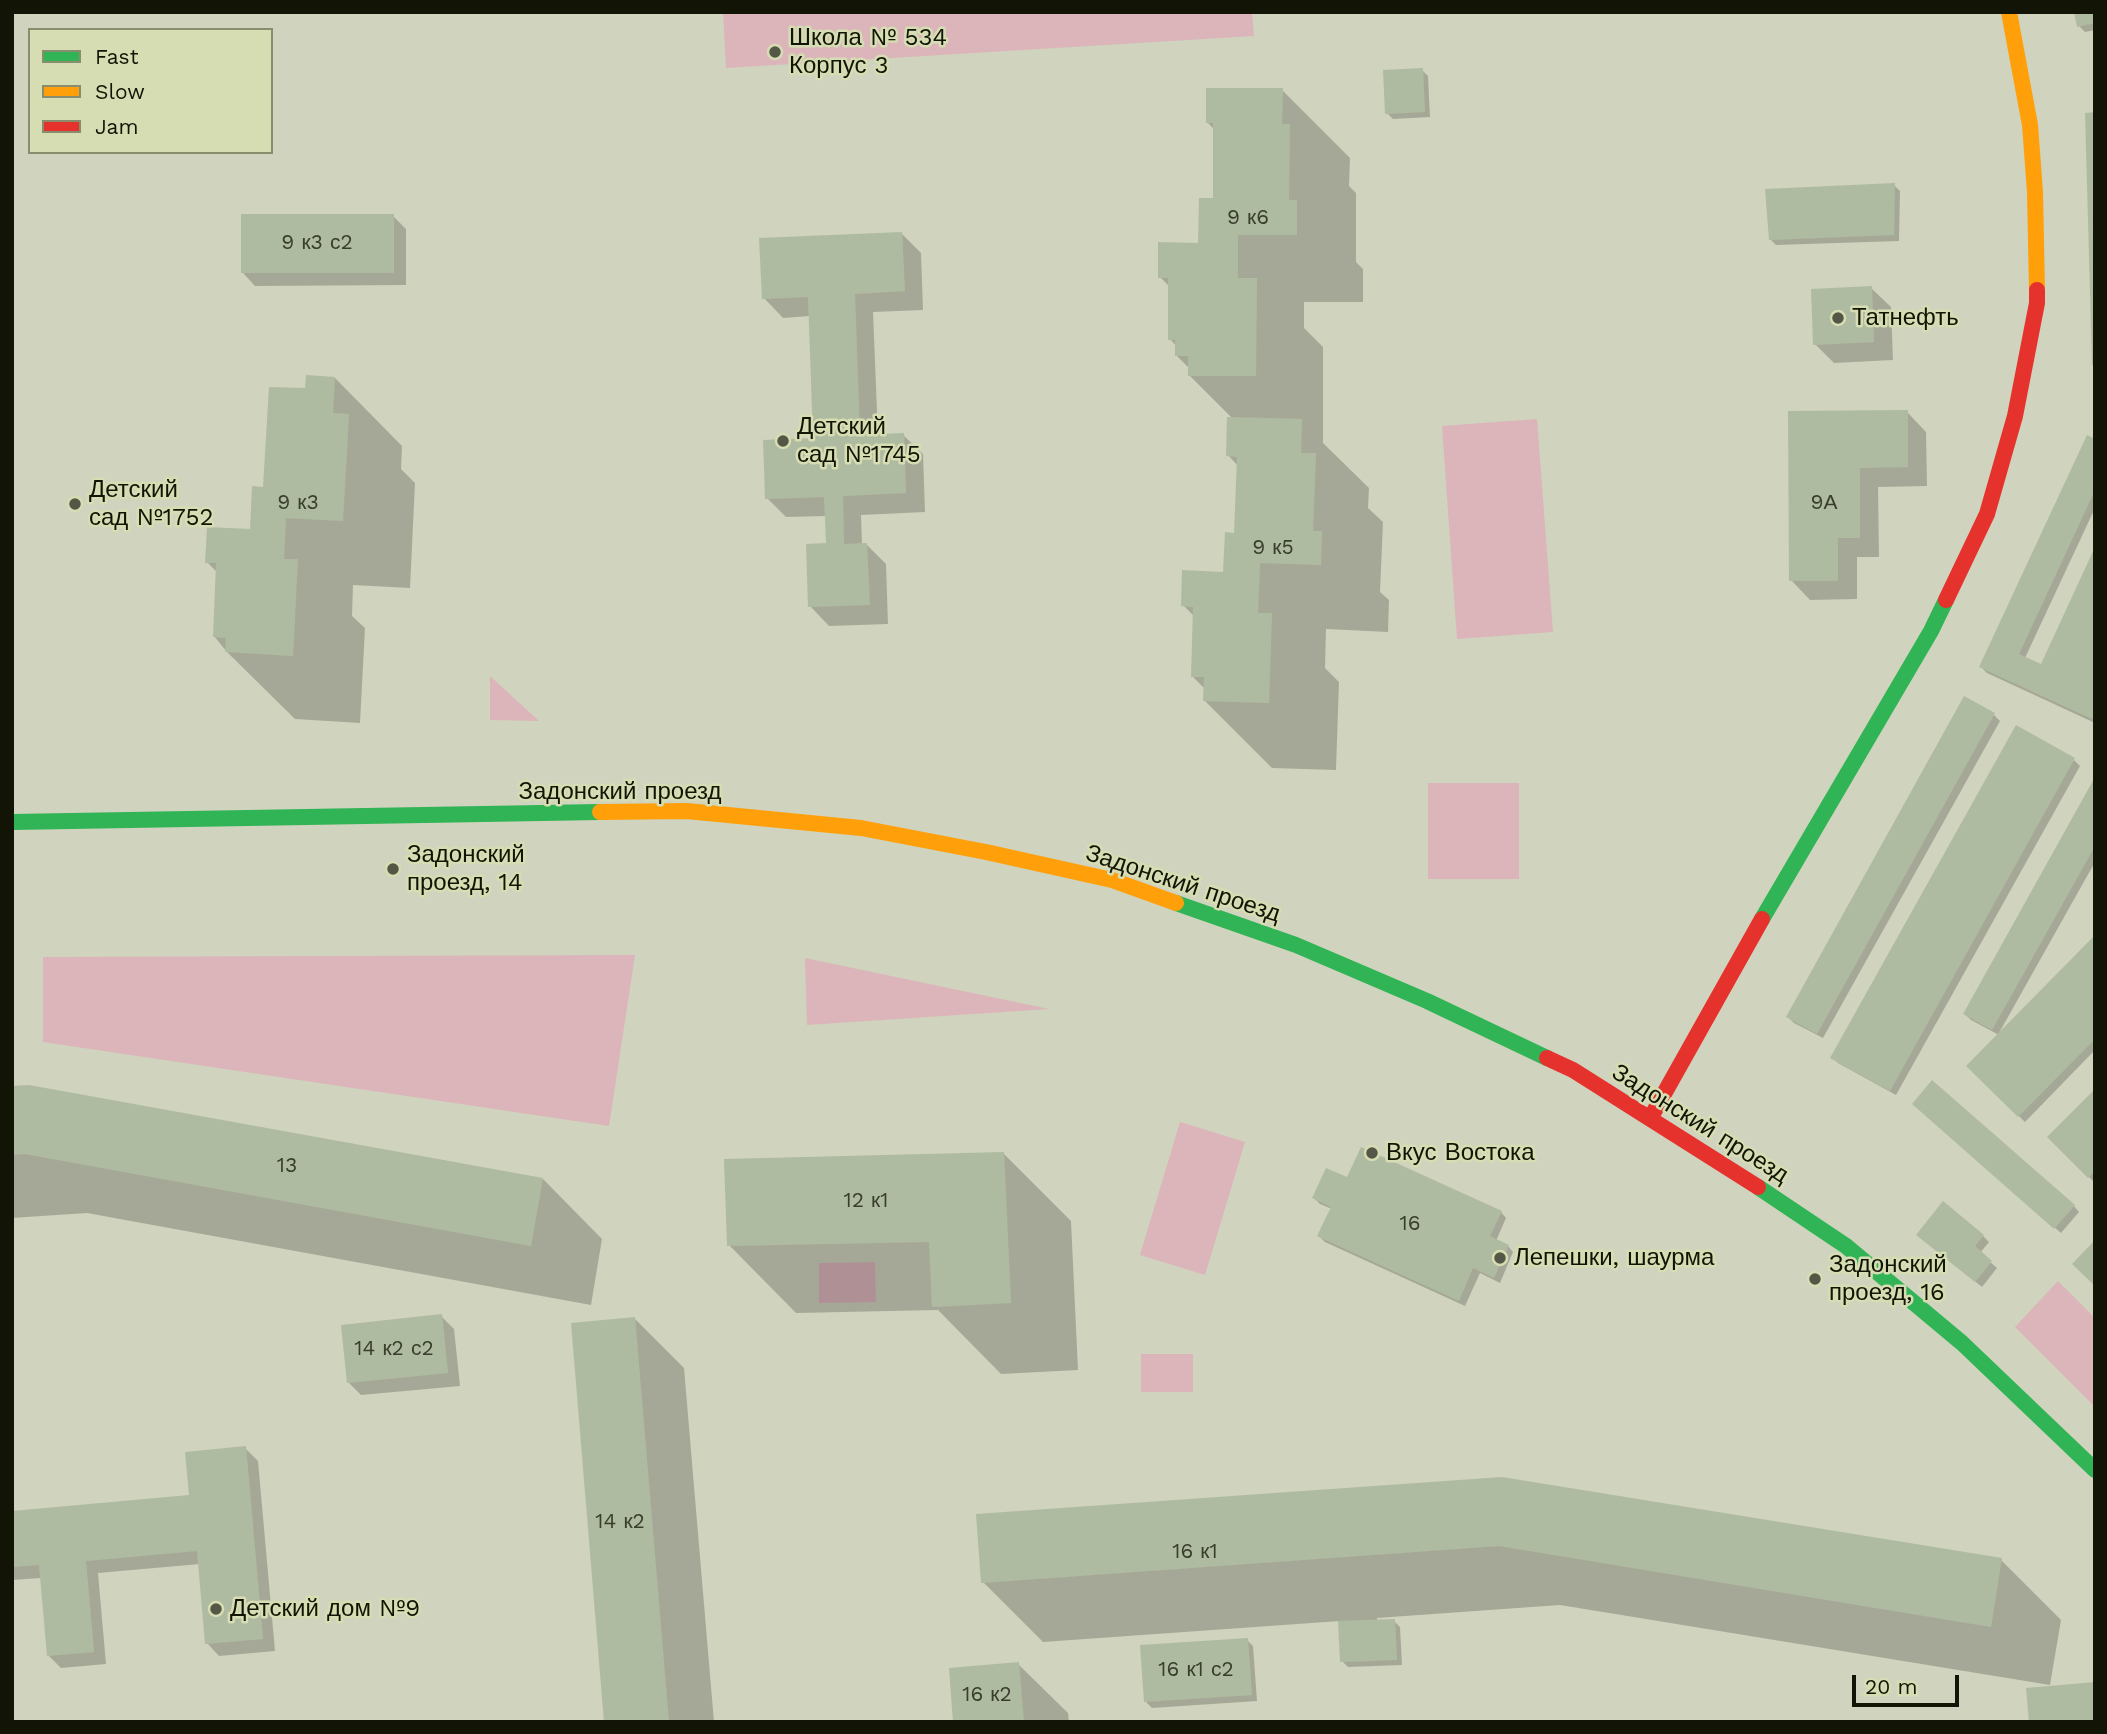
<!DOCTYPE html>
<meta charset="utf-8">
<style>
body{margin:0}
#map{position:relative;width:2107px;height:1734px;overflow:hidden;background:#d0d3bd;font-family:"Work Sans",sans-serif}
canvas{display:block}
.frame{position:absolute;inset:0;border:14px solid #121405;pointer-events:none}
.legend{position:absolute;left:28px;top:28px;width:245px;height:126px;box-sizing:border-box;background:#d7ddb3;border:2px solid #888d6d;margin:0;padding:9px 12px;list-style:none;font-size:21px;color:#121405}
.legend li{display:flex;align-items:center;gap:14px;height:35px}
.legend b{width:35px;border:2px solid #888d6d}
.scale{position:absolute;left:1852px;top:1675px;width:107px;height:32px;box-sizing:border-box;border:4px solid #121405;border-top:0;padding-left:9px;font-size:21px;line-height:24px;white-space:nowrap;color:#121405;-webkit-text-stroke:5px #d7ddb3;paint-order:stroke}
</style>
<div id="map">
<canvas width="2107" height="1734"></canvas>
<div class="frame"></div>
<ul class="legend">
<li><b style="height:9px;background:#30b455"></b>Fast</li>
<li><b style="height:9px;background:#ff9f0a"></b>Slow</li>
<li><b style="height:9px;background:#e5322d"></b>Jam</li>
</ul>
<div class="scale">20 m</div>
</div>
<script>
const c = document.querySelector('canvas').getContext('2d');
c.lineJoin = 'round';
function fillPath(path, color) {
  c.fillStyle = color;
  c.fill(path, 'evenodd');
}
function stroke(path, color, width, dash) {
  c.strokeStyle = color;
  c.lineWidth = width;
  c.lineCap = dash ? 'butt' : 'round';
  c.setLineDash(dash || []);
  c.stroke(path);
}
function write(font, color, halo, rows, align = 'center') {
  c.font = font + ' "Work Sans",sans-serif';
  c.lineWidth = 5;
  c.setLineDash([]);
  c.textBaseline = 'middle';
  c.strokeStyle = halo;
  c.fillStyle = color;
  for (const [text, x, y, turn = 0] of rows) {
    c.save();
    c.translate(x, y);
    c.rotate((+turn || 0) * Math.PI / 180);
    c.textAlign = isNaN(turn) ? turn : align;
    if (halo) c.strokeText(text, 0, 0);
    c.fillText(text, 0, 0);
    c.restore();
  }
}
const green = new Path2D(`
 M 723,12 L 1252,12 L 1254,36 L 726,68 Z
 M 1537,419 L 1553,632 L 1457,639 L 1442,426 Z
 M 490,676 L 539,721 L 490,720 Z
 M 1428,783 L 1519,783 L 1519,879 L 1428,879 Z
 M 635,955 L 609,1126 L 43,1042 L 43,957 Z
 M 805,958 L 1049,1009 L 807,1025 Z
 M 1180,1122 L 1245,1142 L 1205,1275 L 1140,1255 Z
 M 875,1262 L 876,1302 L 819,1303 L 819,1263 Z
 M 2058,1281 L 2095,1318 L 2095,1407 L 2015,1327 Z
 M 1141,1354 L 1193,1354 L 1193,1392 L 1141,1392 Z`);
const shadow = new Path2D(`
 M 2095,12 L 2095,30 L 2085,32 L 2079,26 Z
 M 1422,70 L 1428,76 L 1430,117 L 1393,119 L 1387,113 Z
 M 1282,90 L 1350,158 L 1349,186 L 1356,193 L 1356,262 L 1363,269 L 1363,302 L 1304,302 L 1304,328 L 1323,347 L 1323,443 L 1369,488 L 1368,508 L 1383,522 L 1380,592 L 1389,600 L 1388,632 L 1326,629 L 1325,668 L 1339,682 L 1336,770 L 1272,768 L 1204,700 L 1205,689 L 1193,677 L 1195,617 L 1183,605 L 1225,574 L 1236,534 L 1238,466 L 1228,455 L 1233,419 L 1189,375 L 1189,368 L 1177,356 L 1177,347 L 1170,339 L 1170,287 L 1160,277 L 1200,244 L 1215,200 L 1215,130 L 1208,123 Z
 M 1894,185 L 1900,191 L 1899,241 L 1776,245 L 1770,239 Z
 M 393,216 L 406,229 L 406,285 L 255,286 L 243,273 Z
 M 902,234 L 921,253 L 923,310 L 873,312 L 878,436 L 903,435 L 923,454 L 925,512 L 861,515 L 862,545 L 866,544 L 886,564 L 888,624 L 829,626 L 810,606 L 828,545 L 827,516 L 786,517 L 767,498 L 815,439 L 810,316 L 783,318 L 764,298 Z
 M 1871,288 L 1891,307 L 1893,360 L 1834,363 L 1815,344 Z
 M 335,378 L 402,446 L 401,469 L 415,483 L 410,588 L 353,585 L 352,616 L 365,628 L 360,723 L 295,719 L 227,652 L 214,636 L 218,573 L 207,562 L 252,531 L 265,489 Z
 M 1907,412 L 1926,432 L 1927,486 L 1878,487 L 1879,557 L 1857,557 L 1857,599 L 1810,600 L 1791,580 L 1790,413 Z
 M 2095,441 L 2095,508 L 2025,658 L 2042,666 L 2095,551 L 2095,723 L 1987,673 L 1981,667 Z
 M 1965,699 L 1994,715 L 2000,721 L 1823,1038 L 1794,1023 L 1788,1017 Z
 M 2074,760 L 2080,766 L 1896,1095 L 1838,1063 L 1833,1058 Z
 M 2095,781 L 2095,862 L 1999,1033 L 2095,938 L 2095,1050 L 2025,1122 L 1968,1066 L 1999,1035 L 1971,1020 L 1965,1014 Z
 M 12,1087 L 543,1179 L 602,1239 L 591,1305 L 87,1213 L 12,1218 Z
 M 2095,1092 L 2095,1183 L 2049,1137 Z
 M 1920,1109 L 2074,1206 L 2079,1212 L 2061,1233 Z
 M 1004,1154 L 1071,1221 L 1078,1370 L 1001,1374 L 938,1310 L 796,1313 L 729,1245 Z
 M 1347,1179 L 1501,1212 L 1506,1218 L 1496,1241 L 1508,1246 L 1513,1252 L 1500,1283 L 1480,1273 L 1465,1306 L 1325,1242 L 1319,1236 L 1332,1209 L 1320,1204 L 1314,1198 Z
 M 1983,1236 L 1989,1242 L 1980,1253 L 1997,1268 L 1982,1287 L 1924,1240 Z
 M 441,1316 L 454,1329 L 460,1386 L 361,1395 L 349,1383 Z
 M 635,1319 L 684,1368 L 714,1722 L 606,1722 Z
 M 245,1448 L 258,1461 L 275,1651 L 219,1656 L 207,1643 L 200,1564 L 98,1573 L 106,1664 L 61,1668 L 48,1655 L 41,1578 L 12,1580 L 12,1512 L 191,1497 Z
 M 978,1516 L 2001,1560 L 2061,1620 L 2050,1685 L 1560,1605 L 1377,1618 L 1377,1621 L 1394,1621 L 1400,1627 L 1402,1665 L 1348,1667 L 1342,1661 L 1340,1621 L 1043,1642 L 983,1582 Z
 M 1247,1640 L 1253,1646 L 1257,1701 L 1152,1708 L 1146,1702 Z
 M 1018,1664 L 1068,1713 L 1069,1722 L 955,1722 Z`);
const building = new Path2D(`
 M 2074,12 L 2095,12 L 2095,23 L 2077,27 Z
 M 1423,68 L 1425,112 L 1385,114 L 1383,70 Z
 M 1206,88 L 1283,88 L 1282,124 L 1290,124 L 1289,200 L 1297,200 L 1297,235 L 1238,235 L 1238,278 L 1257,278 L 1256,376 L 1188,376 L 1188,356 L 1175,356 L 1175,340 L 1168,340 L 1168,278 L 1158,278 L 1158,242 L 1198,243 L 1199,198 L 1213,198 L 1213,123 L 1206,123 Z
 M 2095,112 L 2095,365 L 2092,365 L 2085,113 Z
 M 1895,183 L 1894,235 L 1769,240 L 1765,189 Z
 M 241,214 L 394,214 L 394,273 L 241,273 Z
 M 902,232 L 905,291 L 855,294 L 860,435 L 904,433 L 906,493 L 843,496 L 844,544 L 867,543 L 870,605 L 808,607 L 806,544 L 826,543 L 824,497 L 765,499 L 763,440 L 813,438 L 808,297 L 762,299 L 759,238 Z
 M 1872,286 L 1874,342 L 1813,345 L 1811,289 Z
 M 306,375 L 335,377 L 333,413 L 349,414 L 343,521 L 286,518 L 284,559 L 298,559 L 293,656 L 225,652 L 226,638 L 213,637 L 216,563 L 205,563 L 207,527 L 250,529 L 252,486 L 263,487 L 269,387 L 305,388 Z
 M 1908,410 L 1908,467 L 1860,468 L 1860,538 L 1838,538 L 1838,581 L 1789,581 L 1788,411 Z
 M 1227,417 L 1302,419 L 1301,453 L 1316,453 L 1313,531 L 1322,531 L 1321,565 L 1260,563 L 1258,613 L 1272,613 L 1269,703 L 1203,701 L 1204,677 L 1191,677 L 1193,607 L 1181,606 L 1182,570 L 1223,572 L 1225,532 L 1234,533 L 1237,457 L 1226,456 Z
 M 2087,435 L 2095,439 L 2095,490 L 2019,654 L 2041,664 L 2095,547 L 2095,713 L 2092,719 L 1979,667 Z
 M 1964,696 L 1995,713 L 1817,1034 L 1786,1017 Z
 M 2016,725 L 2075,758 L 1890,1091 L 1830,1058 Z
 M 2095,777 L 2095,846 L 1992,1030 L 1963,1014 Z
 M 2095,935 L 2095,1039 L 2018,1117 L 1966,1066 Z
 M 1932,1080 L 2075,1205 L 2054,1229 L 1912,1104 Z
 M 29,1085 L 543,1178 L 531,1246 L 25,1154 L 12,1155 L 12,1086 Z
 M 2095,1089 L 2095,1171 L 2088,1178 L 2047,1137 Z
 M 1361,1147 L 1502,1211 L 1490,1236 L 1509,1245 L 1494,1278 L 1473,1268 L 1459,1301 L 1317,1236 L 1331,1207 L 1312,1198 L 1326,1168 L 1347,1177 Z
 M 1004,1152 L 1011,1303 L 932,1307 L 929,1242 L 727,1246 L 724,1159 Z
 M 1943,1201 L 1984,1235 L 1975,1246 L 1992,1261 L 1975,1282 L 1916,1235 Z
 M 2095,1240 L 2095,1286 L 2072,1264 Z
 M 442,1314 L 448,1373 L 347,1383 L 341,1325 Z
 M 635,1317 L 669,1722 L 604,1722 L 571,1323 Z
 M 246,1446 L 263,1639 L 205,1644 L 197,1551 L 86,1561 L 94,1652 L 47,1656 L 39,1565 L 12,1567 L 12,1511 L 189,1495 L 185,1452 Z
 M 1502,1477 L 2002,1558 L 1991,1627 L 1499,1546 L 981,1583 L 976,1514 Z
 M 1395,1619 L 1397,1660 L 1340,1662 L 1338,1621 Z
 M 1248,1638 L 1252,1695 L 1144,1702 L 1140,1645 Z
 M 1019,1662 L 1024,1722 L 953,1722 L 949,1668 Z
 M 2095,1682 L 2095,1722 L 2029,1722 L 2026,1688 Z`);
const fast = new Path2D(`
 M 12,822 L 600,812
 M 1176,903 L 1296,945 L 1427,1001 L 1547,1058
 M 1762,919 L 1931,631 L 1946,600
 M 1758,1187 L 1846,1246 L 1962,1343 L 2095,1470`);
const slow = new Path2D(`
 M 2009,12 L 2030,125 L 2035,192 L 2037,290
 M 600,812 L 687,811 L 861,828 L 986,852 L 1112,880 L 1176,903`);
const jam = new Path2D(`
 M 1946,600 L 1987,514 L 2015,416 L 2037,303 L 2037,290
 M 1547,1058 L 1573,1070 L 1758,1187
 M 1651,1117 L 1762,919`);
const markers = [
 [775,52,7,"#545745"],
 [1838,318,7,"#545745"],
 [783,441,7,"#545745"],
 [75,504,7,"#545745"],
 [393,869,7,"#545745"],
 [1372,1153,7,"#545745"],
 [1500,1258,7,"#545745"],
 [1815,1279,7,"#545745"],
 [216,1609,7,"#545745"]
];
const numberNames = [
 ["9 к6",1248,218],
 ["9 к3 с2",317,243],
 ["9 к3",298,503],
 ["9А",1824,503],
 ["9 к5",1273,548],
 ["13",287,1166],
 ["12 к1",866,1201],
 ["16",1410,1224],
 ["14 к2 с2",394,1349],
 ["14 к2",620,1522],
 ["16 к1",1195,1552],
 ["16 к1 с2",1196,1670],
 ["16 к2",987,1695]
];
const poiNames = [
 ["Школа № 534",789,38],
 ["Корпус 3",789,66],
 ["Татнефть",1852,318],
 ["Детский",797,427],
 ["сад №1745",797,455],
 ["Детский",89,490],
 ["сад №1752",89,518],
 ["Задонский",407,855],
 ["проезд, 14",407,883],
 ["Вкус Востока",1386,1153],
 ["Лепешки, шаурма",1514,1258],
 ["Задонский",1829,1265],
 ["проезд, 16",1829,1293],
 ["Детский дом №9",230,1609]
];
const streetNames = [
 ["Задонский проезд",620,792],
 ["Задонский проезд",1183,884,18],
 ["Задонский проезд",1700,1124,32]
];
fillPath(green, '#dbb5ba');
fillPath(shadow, '#0003');
fillPath(building, '#afbba0');
stroke(fast, '#30b455', 16);
stroke(slow, '#ff9f0a', 16);
stroke(jam, '#e5322d', 16);
for (const [x, y, r, color] of markers) {
  const dot = new Path2D();
  dot.arc(x, y, r, 0, 2 * Math.PI);
  c.fillStyle = color;
  c.fill(dot);
  stroke(dot, '#d7ddb3', 2.5);
}
write('21px', '#393e2c', null, numberNames);
write('24px', '#121405', '#d7ddb3', poiNames, 'left');
write('24px', '#121405', '#d7ddb3', streetNames);
</script>
